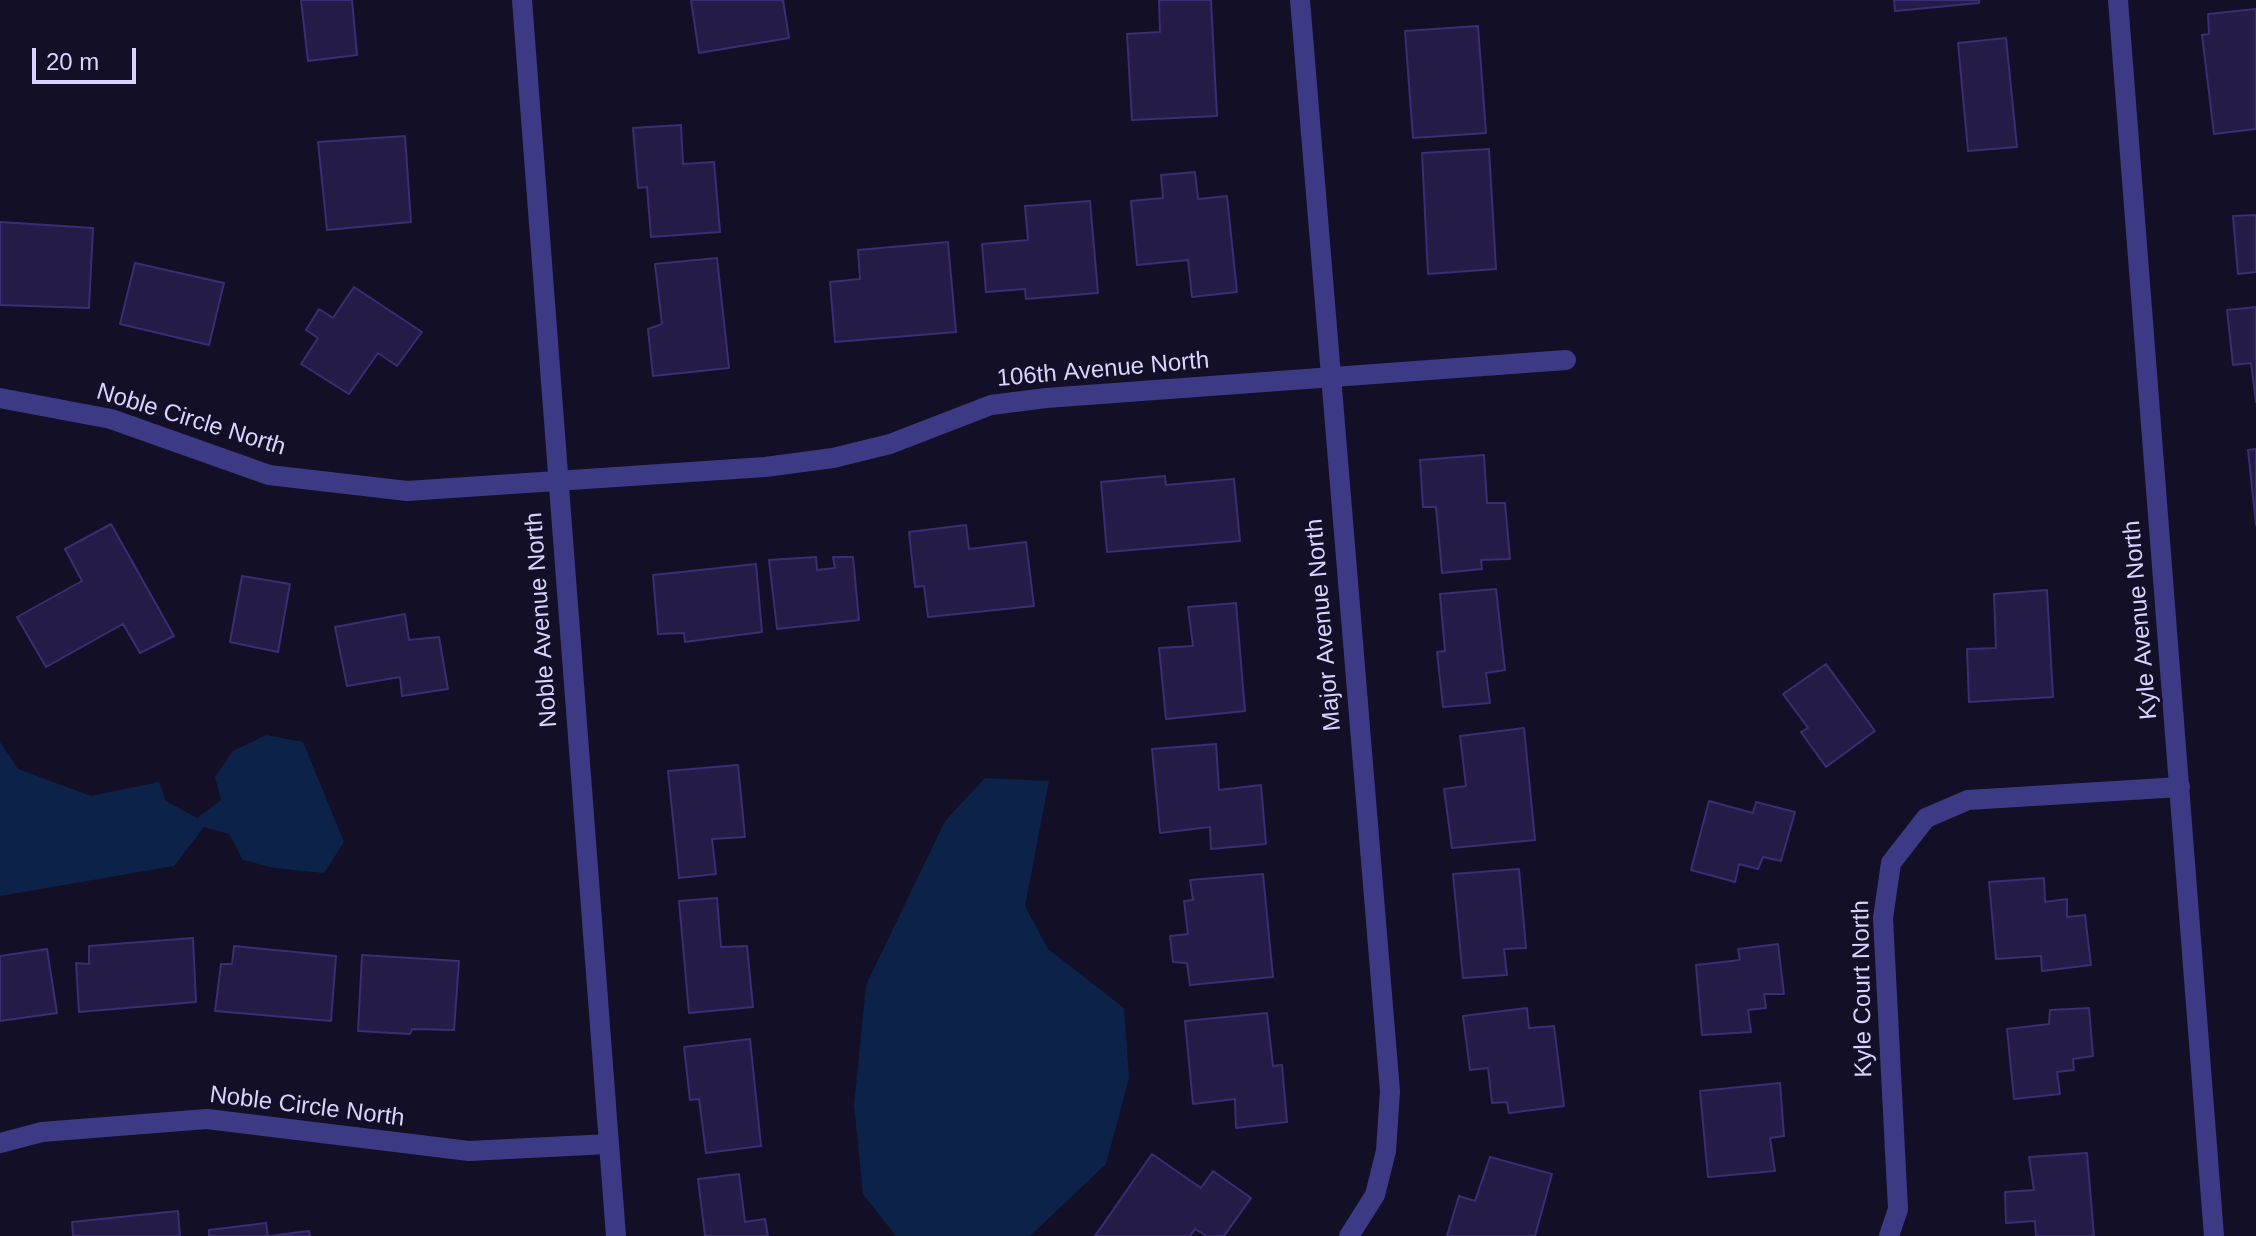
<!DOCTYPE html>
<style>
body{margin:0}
#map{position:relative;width:2256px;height:1236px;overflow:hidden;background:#130f26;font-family:Helvetica,sans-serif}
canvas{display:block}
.scale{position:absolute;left:32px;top:48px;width:104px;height:36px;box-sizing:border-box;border:4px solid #d9d4ff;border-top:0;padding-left:10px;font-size:24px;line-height:28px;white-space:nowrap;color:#d9d4ff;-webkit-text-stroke:6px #130f26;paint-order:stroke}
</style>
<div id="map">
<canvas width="2256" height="1236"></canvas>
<div class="scale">20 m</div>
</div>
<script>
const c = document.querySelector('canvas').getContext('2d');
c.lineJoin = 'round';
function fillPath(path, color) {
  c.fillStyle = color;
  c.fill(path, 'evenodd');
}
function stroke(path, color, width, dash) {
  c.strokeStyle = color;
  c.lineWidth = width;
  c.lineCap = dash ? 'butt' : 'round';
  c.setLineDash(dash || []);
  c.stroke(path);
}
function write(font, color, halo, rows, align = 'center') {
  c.font = font + ' Helvetica,sans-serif';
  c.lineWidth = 6;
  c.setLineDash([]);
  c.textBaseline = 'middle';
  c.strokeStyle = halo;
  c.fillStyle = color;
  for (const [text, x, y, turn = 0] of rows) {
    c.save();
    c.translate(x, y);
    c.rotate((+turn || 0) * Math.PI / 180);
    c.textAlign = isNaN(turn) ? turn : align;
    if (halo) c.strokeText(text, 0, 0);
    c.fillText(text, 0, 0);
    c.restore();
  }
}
const water = new Path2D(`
 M 266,735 L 303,742 L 344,842 L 324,873 L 274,868 L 243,860 L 229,834 L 204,827 L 174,866 L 0,896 L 0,742 L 18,769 L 91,796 L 159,782 L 166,801 L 197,818 L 221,800 L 215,777 L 233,751 Z
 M 985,778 L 1049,781 L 1025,906 L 1048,949 L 1124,1008 L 1129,1078 L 1106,1164 L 1030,1236 L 896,1236 L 863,1194 L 854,1105 L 866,985 L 945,821 Z`);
const building = new Path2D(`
 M 301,0 L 352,0 L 357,55 L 308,61 Z
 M 691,0 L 783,0 L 789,38 L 699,53 Z
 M 1159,0 L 1211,0 L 1217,116 L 1132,120 L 1127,34 L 1160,32 Z
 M 1894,0 L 1979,0 L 1979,3 L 1895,11 Z
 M 2256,9 L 2256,129 L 2214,134 L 2202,35 L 2209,34 L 2208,14 Z
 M 1478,26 L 1486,133 L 1413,138 L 1405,31 Z
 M 2006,38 L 2017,147 L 1968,151 L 1958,43 Z
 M 681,125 L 683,164 L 714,162 L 720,232 L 651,237 L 647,187 L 638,188 L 633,128 Z
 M 405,136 L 411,222 L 327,230 L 318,142 Z
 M 1489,149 L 1496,269 L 1428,274 L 1422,153 Z
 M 1195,172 L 1198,199 L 1227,196 L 1237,292 L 1192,297 L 1188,260 L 1137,265 L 1131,201 L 1163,198 L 1161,175 Z
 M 1090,201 L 1098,293 L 1026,299 L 1025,289 L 986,292 L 982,244 L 1028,240 L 1025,206 Z
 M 2256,215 L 2256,272 L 2238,274 L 2233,216 Z
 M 0,222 L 93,228 L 89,308 L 0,305 Z
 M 948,242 L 956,332 L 835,342 L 830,282 L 860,279 L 858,250 Z
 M 717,258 L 729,368 L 653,376 L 648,329 L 662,324 L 655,264 Z
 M 135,263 L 224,283 L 209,345 L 120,324 Z
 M 354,287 L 422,332 L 397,366 L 378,353 L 349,394 L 301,364 L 318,338 L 306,330 L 319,309 L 333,318 Z
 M 2256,307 L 2256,402 L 2251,363 L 2233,365 L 2227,310 Z
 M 2256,449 L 2256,525 L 2248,450 Z
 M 1484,455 L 1487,503 L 1505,503 L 1510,559 L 1481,560 L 1482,569 L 1442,573 L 1436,507 L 1423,507 L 1420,460 Z
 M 1165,476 L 1166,485 L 1234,479 L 1240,541 L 1107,552 L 1101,482 Z
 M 111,524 L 174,636 L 140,653 L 123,624 L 46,667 L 17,617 L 82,581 L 65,549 Z
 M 966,525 L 969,549 L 1026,542 L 1034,606 L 928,617 L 924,586 L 915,587 L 909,532 Z
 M 816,557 L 817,570 L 835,568 L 833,557 L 853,557 L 859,620 L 777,629 L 769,560 Z
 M 756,564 L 762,632 L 685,642 L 684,633 L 658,634 L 653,575 Z
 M 242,576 L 290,584 L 278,652 L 230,642 Z
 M 1496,589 L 1505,670 L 1486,673 L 1490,703 L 1443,707 L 1437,652 L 1445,651 L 1440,594 Z
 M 2047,590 L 2053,697 L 1969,702 L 1967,649 L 1996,648 L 1994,594 Z
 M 1236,603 L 1245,711 L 1166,719 L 1159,648 L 1193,646 L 1188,607 Z
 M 405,614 L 409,640 L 439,637 L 448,689 L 402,696 L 400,677 L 347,686 L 335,627 Z
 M 1826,664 L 1875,731 L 1826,767 L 1801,732 L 1808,728 L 1783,694 Z
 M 1524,728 L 1535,840 L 1452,848 L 1444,789 L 1466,786 L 1460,736 Z
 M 1216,744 L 1219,790 L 1261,785 L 1266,844 L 1211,849 L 1210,827 L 1160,833 L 1152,749 Z
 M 738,765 L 745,837 L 712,839 L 716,874 L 679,878 L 668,771 Z
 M 1709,801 L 1753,813 L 1756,802 L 1795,812 L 1781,861 L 1763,857 L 1758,869 L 1739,864 L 1735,882 L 1691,870 Z
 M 1519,869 L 1526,948 L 1504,949 L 1507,975 L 1463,978 L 1453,874 Z
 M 1263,874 L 1273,977 L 1190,985 L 1187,963 L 1173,962 L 1170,936 L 1188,934 L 1184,901 L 1193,900 L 1190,880 Z
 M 2044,878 L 2045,902 L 2067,899 L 2067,917 L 2085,915 L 2091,965 L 2042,971 L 2041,956 L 1996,959 L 1989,882 Z
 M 717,898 L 721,947 L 747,946 L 753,1007 L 689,1013 L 679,901 Z
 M 193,938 L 196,1002 L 79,1012 L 76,963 L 89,964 L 89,946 Z
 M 1778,944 L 1784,994 L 1764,994 L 1766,1008 L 1748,1010 L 1751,1032 L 1702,1035 L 1696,965 L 1740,960 L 1738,949 Z
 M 234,946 L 336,956 L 331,1021 L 215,1011 L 221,964 L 232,964 Z
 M 47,949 L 57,1013 L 0,1021 L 0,956 Z
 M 362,955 L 459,961 L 454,1030 L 412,1029 L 410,1034 L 358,1031 Z
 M 1527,1008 L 1529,1028 L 1554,1026 L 1564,1106 L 1509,1113 L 1507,1102 L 1492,1103 L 1488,1068 L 1470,1070 L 1463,1016 Z
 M 2089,1008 L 2093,1056 L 2073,1059 L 2074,1070 L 2057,1072 L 2060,1094 L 2014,1099 L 2007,1029 L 2049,1024 L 2050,1010 Z
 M 1267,1013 L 1273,1066 L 1282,1065 L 1287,1122 L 1236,1128 L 1235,1099 L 1193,1104 L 1185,1021 Z
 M 750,1039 L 761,1146 L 706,1153 L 699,1099 L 690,1100 L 684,1047 Z
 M 1780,1083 L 1784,1136 L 1770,1138 L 1775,1171 L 1708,1177 L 1700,1091 Z
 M 2087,1153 L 2094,1236 L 2036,1236 L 2035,1221 L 2006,1223 L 2005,1192 L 2034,1190 L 2029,1157 Z
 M 1152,1154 L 1201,1188 L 1213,1171 L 1251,1198 L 1224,1236 L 1207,1236 L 1195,1229 L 1190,1236 L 1095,1236 Z
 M 1490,1157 L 1552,1174 L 1535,1236 L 1447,1236 L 1459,1196 L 1475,1201 Z
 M 739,1174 L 745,1222 L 765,1219 L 768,1236 L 705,1236 L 698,1179 Z
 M 178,1211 L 180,1236 L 73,1236 L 72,1222 Z
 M 266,1223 L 268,1236 L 209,1236 L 209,1230 Z
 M 309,1231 L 310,1236 L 269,1236 Z`);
const minor = new Path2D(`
 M 522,0 L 616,1236
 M 1300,0 L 1390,1091 L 1386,1151 L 1375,1195 L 1349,1236
 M 2118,0 L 2214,1236
 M 0,398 L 111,419 L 269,475 L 407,491 L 765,467 L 833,458 L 890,444 L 991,405 L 1046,398 L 1566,360
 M 0,1143 L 42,1132 L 207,1119 L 469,1151 L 609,1144
 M 1889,1236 L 1898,1209 L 1883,918 L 1891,863 L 1926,818 L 1968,800 L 2180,787`);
const streetNames = [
 ["106th Avenue North",1103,370,-5],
 ["Noble Circle North",191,420,17],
 ["Noble Avenue North",542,620,-94],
 ["Kyle Avenue North",2141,620,-95],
 ["Major Avenue North",1324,625,-95],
 ["Kyle Court North",1863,989,-91],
 ["Noble Circle North",307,1107,7]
];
fillPath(water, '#0c2248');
fillPath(building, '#241b47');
stroke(building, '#3b2d73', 2);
stroke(minor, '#3d3a85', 20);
write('24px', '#d9d4ff', '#130f26', streetNames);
</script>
